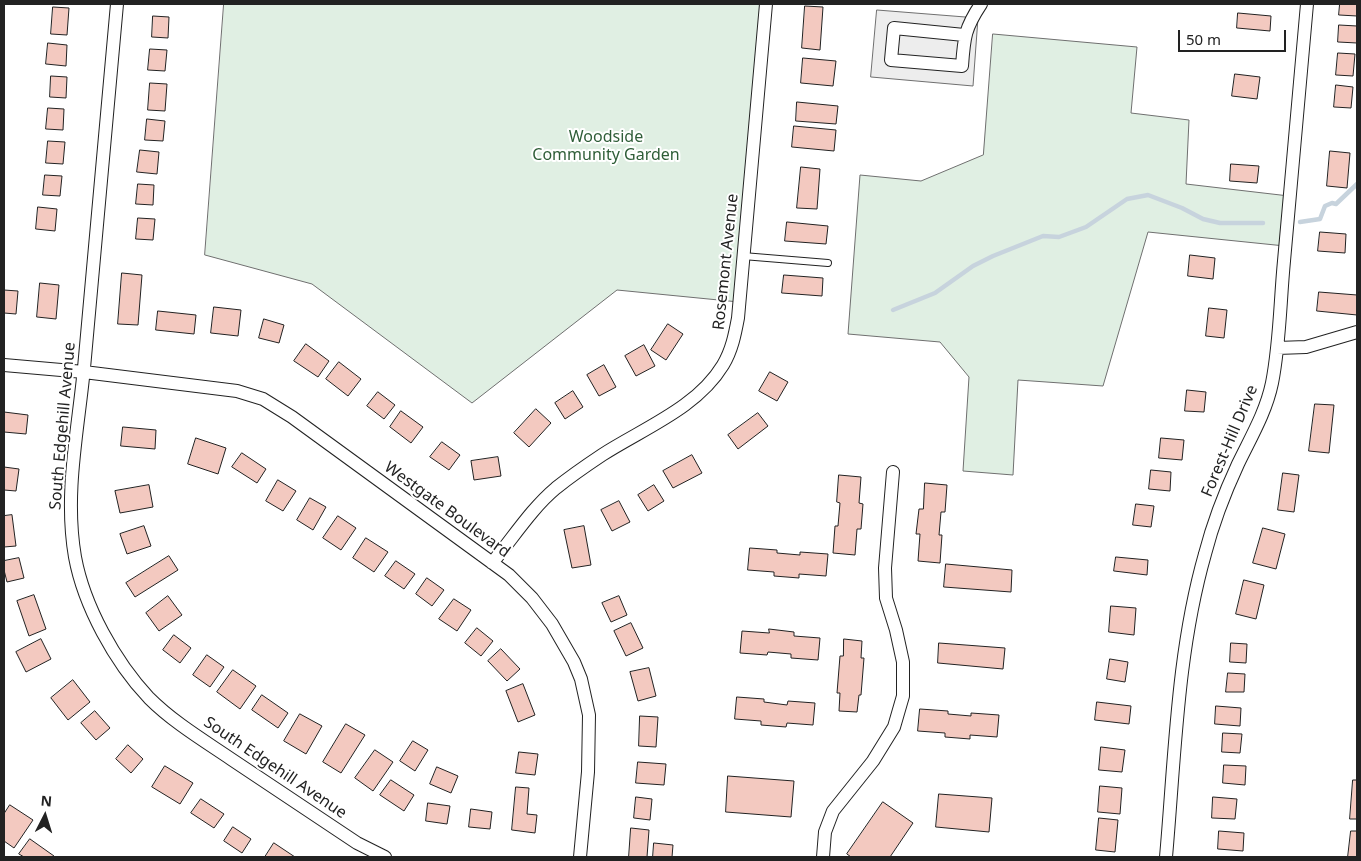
<!DOCTYPE html>
<style>
body{margin:0}
#map{position:relative;width:1361px;height:861px;overflow:hidden;background:#fff;font-family:"Noto Sans",sans-serif}
canvas{display:block}
.frame{position:absolute;inset:0;border:5px solid #222;pointer-events:none}
.north{position:absolute;left:20px;top:791px;width:50px;height:50px;-webkit-text-stroke:4px #fff;paint-order:stroke;rotate:5deg;font-size:14px;font-weight:700;line-height:20px;text-align:center;color:#222}
.north::after{content:'';display:block;margin:auto;width:18px;height:22px;background:#222;clip-path:polygon(50% 0,100% 100%,50% 72%,0 100%)}
.scale{position:absolute;left:1178px;top:30px;width:108px;height:22px;box-sizing:border-box;border:2px solid #222;border-top:0;padding-left:6px;font-size:15px;line-height:18px;white-space:nowrap;color:#222;-webkit-text-stroke:4px #fff;paint-order:stroke}
</style>
<div id="map">
<canvas width="1361" height="861"></canvas>
<div class="frame"></div>
<div class="north">N</div>
<div class="scale">50 m</div>
</div>
<script>
const c = document.querySelector('canvas').getContext('2d');
c.lineJoin = 'round';
function fillPath(path, color) {
  c.fillStyle = color;
  c.fill(path, 'evenodd');
}
function stroke(path, color, width, dash) {
  c.strokeStyle = color;
  c.lineWidth = width;
  c.lineCap = dash ? 'butt' : 'round';
  c.setLineDash(dash || []);
  c.stroke(path);
}
function write(font, color, halo, rows, align = 'center') {
  c.font = font + ' "Noto Sans",sans-serif';
  c.lineWidth = 4;
  c.setLineDash([]);
  c.textBaseline = 'middle';
  c.strokeStyle = halo;
  c.fillStyle = color;
  for (const [text, x, y, turn = 0] of rows) {
    c.save();
    c.translate(x, y);
    c.rotate((+turn || 0) * Math.PI / 180);
    c.textAlign = isNaN(turn) ? turn : align;
    if (halo) c.strokeText(text, 0, 0);
    c.fillText(text, 0, 0);
    c.restore();
  }
}
const green = new Path2D(`
 M 224,4 L 766,4 L 739,302 L 617,290 L 472,403 L 312,284 L 205,255 Z
 M 993,34 L 1137,47 L 1131,113 L 1189,120 L 1186,184 L 1289,196 L 1285,246 L 1148,232 L 1103,386 L 1018,380 L 1013,475 L 963,471 L 969,377 L 940,342 L 848,334 L 860,175 L 921,181 L 983,155 Z`);
const parking = new Path2D(`
 M 877,10 L 978,18 L 973,86 L 871,77 Z`);
const stream = new Path2D(`
 M 1300,222 L 1320,219 L 1325,206 L 1332,203 L 1336,204 L 1357,184
 M 893,310 L 935,293 L 973,266 L 993,256 L 1043,236 L 1059,237 L 1086,227 L 1127,199 L 1148,195 L 1182,208 L 1203,219 L 1220,223 L 1263,223`);
const building = new Path2D(`
 M 1340,4 L 1357,4 L 1357,16 L 1339,15 Z
 M 805,6 L 823,7 L 820,50 L 802,48 Z
 M 53,7 L 69,8 L 67,35 L 51,34 Z
 M 1238,13 L 1271,16 L 1270,31 L 1237,28 Z
 M 153,16 L 169,17 L 168,38 L 152,37 Z
 M 1339,25 L 1357,26 L 1357,43 L 1338,42 Z
 M 48,43 L 67,45 L 66,66 L 46,64 Z
 M 150,49 L 167,50 L 165,71 L 148,70 Z
 M 1338,53 L 1355,54 L 1353,76 L 1336,75 Z
 M 803,58 L 836,61 L 833,86 L 801,83 Z
 M 1235,74 L 1260,77 L 1257,99 L 1232,96 Z
 M 51,76 L 67,77 L 66,98 L 50,97 Z
 M 150,83 L 167,84 L 165,111 L 148,110 Z
 M 1336,85 L 1353,87 L 1351,108 L 1334,107 Z
 M 797,102 L 838,106 L 836,124 L 796,121 Z
 M 48,108 L 64,109 L 63,130 L 46,129 Z
 M 147,119 L 165,121 L 163,141 L 145,140 Z
 M 794,126 L 836,130 L 834,151 L 792,147 Z
 M 48,141 L 65,142 L 63,164 L 46,163 Z
 M 140,150 L 159,152 L 157,174 L 137,172 Z
 M 1330,151 L 1350,153 L 1347,188 L 1327,186 Z
 M 1231,164 L 1259,166 L 1257,183 L 1230,181 Z
 M 801,167 L 820,169 L 817,209 L 797,208 Z
 M 45,175 L 62,176 L 60,196 L 43,195 Z
 M 138,184 L 154,185 L 153,205 L 136,204 Z
 M 38,207 L 57,209 L 55,231 L 36,229 Z
 M 138,218 L 155,219 L 153,240 L 136,239 Z
 M 787,222 L 828,226 L 826,244 L 785,241 Z
 M 1320,232 L 1346,234 L 1345,253 L 1318,251 Z
 M 1190,255 L 1215,258 L 1213,279 L 1188,276 Z
 M 122,273 L 142,275 L 138,325 L 118,324 Z
 M 784,275 L 823,278 L 822,296 L 782,293 Z
 M 40,283 L 59,285 L 56,319 L 37,317 Z
 M 4,290 L 18,291 L 16,314 L 4,313 Z
 M 1319,292 L 1357,295 L 1357,315 L 1317,311 Z
 M 214,307 L 241,310 L 238,336 L 211,333 Z
 M 1209,308 L 1227,310 L 1224,338 L 1206,336 Z
 M 158,311 L 196,315 L 194,334 L 156,330 Z
 M 264,319 L 284,325 L 279,343 L 259,338 Z
 M 668,324 L 683,334 L 666,360 L 651,350 Z
 M 306,344 L 329,361 L 318,377 L 294,361 Z
 M 644,345 L 655,366 L 636,376 L 625,356 Z
 M 339,362 L 361,379 L 348,396 L 326,379 Z
 M 604,365 L 616,387 L 599,396 L 587,375 Z
 M 770,372 L 788,382 L 777,401 L 759,391 Z
 M 1187,390 L 1206,392 L 1204,412 L 1185,411 Z
 M 573,391 L 583,407 L 565,419 L 555,403 Z
 M 378,392 L 395,405 L 384,419 L 367,406 Z
 M 1315,404 L 1334,405 L 1329,453 L 1309,451 Z
 M 536,409 L 551,423 L 529,447 L 514,433 Z
 M 401,411 L 423,427 L 411,443 L 390,427 Z
 M 4,412 L 28,415 L 26,434 L 4,432 Z
 M 758,413 L 768,426 L 738,449 L 728,435 Z
 M 123,427 L 156,430 L 155,449 L 121,446 Z
 M 196,438 L 226,448 L 218,474 L 188,464 Z
 M 1161,438 L 1184,440 L 1182,460 L 1159,458 Z
 M 442,442 L 460,455 L 449,470 L 430,457 Z
 M 242,453 L 266,469 L 257,483 L 232,467 Z
 M 692,455 L 702,473 L 673,488 L 663,471 Z
 M 498,457 L 501,476 L 474,480 L 471,461 Z
 M 4,467 L 19,469 L 16,491 L 4,490 Z
 M 1151,470 L 1171,472 L 1170,491 L 1149,489 Z
 M 1283,473 L 1299,475 L 1294,512 L 1278,510 Z
 M 839,475 L 861,477 L 859,503 L 863,504 L 861,529 L 857,529 L 855,555 L 833,553 L 835,526 L 838,526 L 840,503 L 837,502 Z
 M 278,480 L 296,491 L 283,511 L 266,501 Z
 M 925,483 L 947,485 L 945,512 L 941,512 L 939,535 L 942,535 L 940,563 L 918,561 L 920,534 L 916,534 L 919,509 L 923,509 Z
 M 149,485 L 153,507 L 120,513 L 115,491 Z
 M 654,485 L 664,501 L 648,511 L 638,495 Z
 M 310,498 L 326,507 L 313,530 L 297,520 Z
 M 619,501 L 630,522 L 612,531 L 601,510 Z
 M 1136,504 L 1154,506 L 1151,527 L 1133,525 Z
 M 12,515 L 16,546 L 4,547 L 4,516 Z
 M 338,516 L 356,528 L 341,550 L 323,538 Z
 M 144,526 L 151,546 L 127,554 L 120,534 Z
 M 584,526 L 591,565 L 572,568 L 564,530 Z
 M 1263,528 L 1285,534 L 1276,569 L 1253,563 Z
 M 366,538 L 388,552 L 374,572 L 353,558 Z
 M 750,548 L 777,550 L 777,553 L 800,555 L 800,552 L 828,554 L 826,576 L 799,574 L 799,578 L 774,576 L 774,572 L 748,570 Z
 M 169,556 L 178,570 L 135,597 L 126,583 Z
 M 1116,557 L 1148,560 L 1147,575 L 1114,571 Z
 M 19,558 L 24,578 L 7,582 L 4,570 L 4,561 Z
 M 396,561 L 415,574 L 404,589 L 385,576 Z
 M 946,564 L 1012,570 L 1011,592 L 944,587 Z
 M 427,578 L 444,590 L 432,606 L 416,594 Z
 M 1244,580 L 1264,585 L 1256,619 L 1236,614 Z
 M 34,595 L 46,629 L 29,636 L 17,601 Z
 M 168,596 L 182,615 L 159,631 L 146,613 Z
 M 619,596 L 627,615 L 611,622 L 602,603 Z
 M 454,599 L 471,610 L 457,631 L 439,619 Z
 M 1111,606 L 1136,608 L 1134,635 L 1109,632 Z
 M 631,623 L 643,648 L 626,656 L 614,631 Z
 M 477,628 L 493,641 L 481,656 L 465,643 Z
 M 769,629 L 794,632 L 794,636 L 820,638 L 818,660 L 791,658 L 791,654 L 768,652 L 767,655 L 740,653 L 742,631 L 769,633 Z
 M 174,635 L 191,648 L 180,663 L 163,650 Z
 M 41,639 L 51,659 L 26,672 L 16,652 Z
 M 844,639 L 862,641 L 861,658 L 864,658 L 861,695 L 859,695 L 857,712 L 839,711 L 840,693 L 837,693 L 840,656 L 843,656 Z
 M 939,643 L 1005,648 L 1003,669 L 938,663 Z
 M 1231,643 L 1247,644 L 1246,663 L 1230,662 Z
 M 501,649 L 520,669 L 507,681 L 488,661 Z
 M 207,655 L 224,667 L 210,687 L 193,675 Z
 M 1110,659 L 1128,662 L 1125,682 L 1107,679 Z
 M 649,668 L 656,696 L 638,701 L 630,672 Z
 M 233,670 L 256,686 L 240,709 L 217,692 Z
 M 1228,673 L 1245,674 L 1244,692 L 1226,692 Z
 M 73,680 L 90,702 L 68,720 L 51,698 Z
 M 523,684 L 535,715 L 518,722 L 506,691 Z
 M 262,695 L 288,713 L 278,728 L 252,710 Z
 M 737,697 L 764,699 L 764,702 L 787,705 L 788,701 L 815,703 L 813,725 L 787,723 L 786,727 L 761,725 L 761,721 L 735,719 Z
 M 1097,702 L 1131,706 L 1129,724 L 1095,720 Z
 M 1216,706 L 1241,708 L 1240,726 L 1215,724 Z
 M 920,709 L 948,711 L 948,714 L 971,716 L 971,713 L 999,715 L 997,737 L 970,735 L 970,739 L 945,737 L 945,733 L 918,731 Z
 M 95,711 L 110,728 L 96,740 L 81,723 Z
 M 300,714 L 322,726 L 306,754 L 284,741 Z
 M 640,716 L 658,717 L 656,747 L 639,746 Z
 M 346,724 L 365,735 L 341,773 L 323,762 Z
 M 1223,733 L 1242,734 L 1240,753 L 1222,752 Z
 M 413,741 L 428,750 L 415,771 L 400,761 Z
 M 128,745 L 143,759 L 131,773 L 116,759 Z
 M 1101,747 L 1125,750 L 1122,772 L 1099,770 Z
 M 375,750 L 393,762 L 373,791 L 355,778 Z
 M 519,752 L 538,754 L 535,775 L 516,773 Z
 M 638,762 L 666,764 L 664,785 L 636,783 Z
 M 1224,765 L 1246,766 L 1245,785 L 1223,783 Z
 M 165,766 L 193,783 L 180,804 L 152,787 Z
 M 437,767 L 458,776 L 451,793 L 430,784 Z
 M 728,776 L 794,781 L 791,817 L 726,812 Z
 M 391,780 L 414,795 L 404,811 L 380,795 Z
 M 1353,780 L 1357,780 L 1357,819 L 1350,819 Z
 M 1100,786 L 1122,788 L 1120,814 L 1098,812 Z
 M 516,787 L 529,788 L 527,814 L 537,815 L 535,833 L 512,830 Z
 M 939,794 L 992,798 L 989,832 L 936,827 Z
 M 636,797 L 652,799 L 650,820 L 634,818 Z
 M 1213,797 L 1237,799 L 1235,819 L 1212,818 Z
 M 201,799 L 224,814 L 214,828 L 191,813 Z
 M 883,802 L 913,823 L 890,857 L 851,857 L 847,854 Z
 M 428,803 L 450,806 L 447,824 L 426,821 Z
 M 10,805 L 33,820 L 14,848 L 4,841 L 4,814 Z
 M 471,809 L 492,812 L 490,829 L 469,827 Z
 M 1099,818 L 1118,820 L 1115,852 L 1096,850 Z
 M 233,827 L 251,839 L 242,853 L 224,841 Z
 M 631,828 L 649,830 L 647,857 L 629,857 Z
 M 1219,831 L 1244,833 L 1243,851 L 1218,849 Z
 M 1351,831 L 1357,831 L 1357,857 L 1348,857 Z
 M 30,839 L 54,856 L 53,857 L 24,857 L 19,854 Z
 M 274,843 L 295,857 L 265,857 Z
 M 654,843 L 673,845 L 672,857 L 653,857 Z`);
const service = new Path2D(`
 M 743,256 L 828,263`);
const minor = new Path2D(`
 M 117,4 C 106,125 95,246 84,368 C 78,431 64,494 75,557 C 84,606 115,662 149,698 C 173,722 203,740 231,759 C 273,787 315,815 357,843 L 385,857
 M 964,35 L 894,28 L 891,60 L 962,66 C 964,37 965,28 981,4
 M 1277,348 L 1306,347 L 1357,332
 M 4,365 L 84,372 L 237,391 L 263,399 L 292,417 L 509,575 L 532,598 L 552,624 L 574,662 L 581,679 L 589,715 L 588,772 L 580,857
 M 492,563 C 513,538 531,509 556,488 C 571,476 587,465 602,455 C 644,428 697,408 723,365 C 732,350 735,334 738,318 L 766,4
 M 823,857 L 825,832 L 833,811 L 873,761 L 894,727 L 903,696 L 903,662 L 896,630 L 886,598 L 885,568 L 893,472
 M 1166,857 C 1175,756 1177,652 1205,554 C 1213,523 1225,492 1238,464 C 1251,437 1266,412 1272,383 C 1280,343 1280,302 1284,261 C 1292,175 1299,90 1307,4`);
const parkNames = [
 ["Woodside",606,137],
 ["Community Garden",606,155]
];
const streetNames = [
 ["Rosemont Avenue",726,262,-84],
 ["South Edgehill Avenue",63,426,-85],
 ["Forest-Hill Drive",1230,441,-67],
 ["Westgate Boulevard",447,510,36],
 ["South Edgehill Avenue",275,768,34]
];
fillPath(green, '#e0efe3');
stroke(green, '#6f6f6f', 1);
fillPath(parking, '#ededed');
stroke(parking, '#6f6f6f', 1);
stroke(stream, '#c7d3dd', 4.5);
fillPath(building, '#f3c9c0');
stroke(building, '#222', 1);
stroke(service, '#222', 8);
stroke(minor, '#222', 14);
stroke(service, '#fff', 6);
stroke(minor, '#fff', 12);
write('16px', '#2f5e38', '#fff', parkNames);
write('16px', '#222', '#fff', streetNames);
</script>
